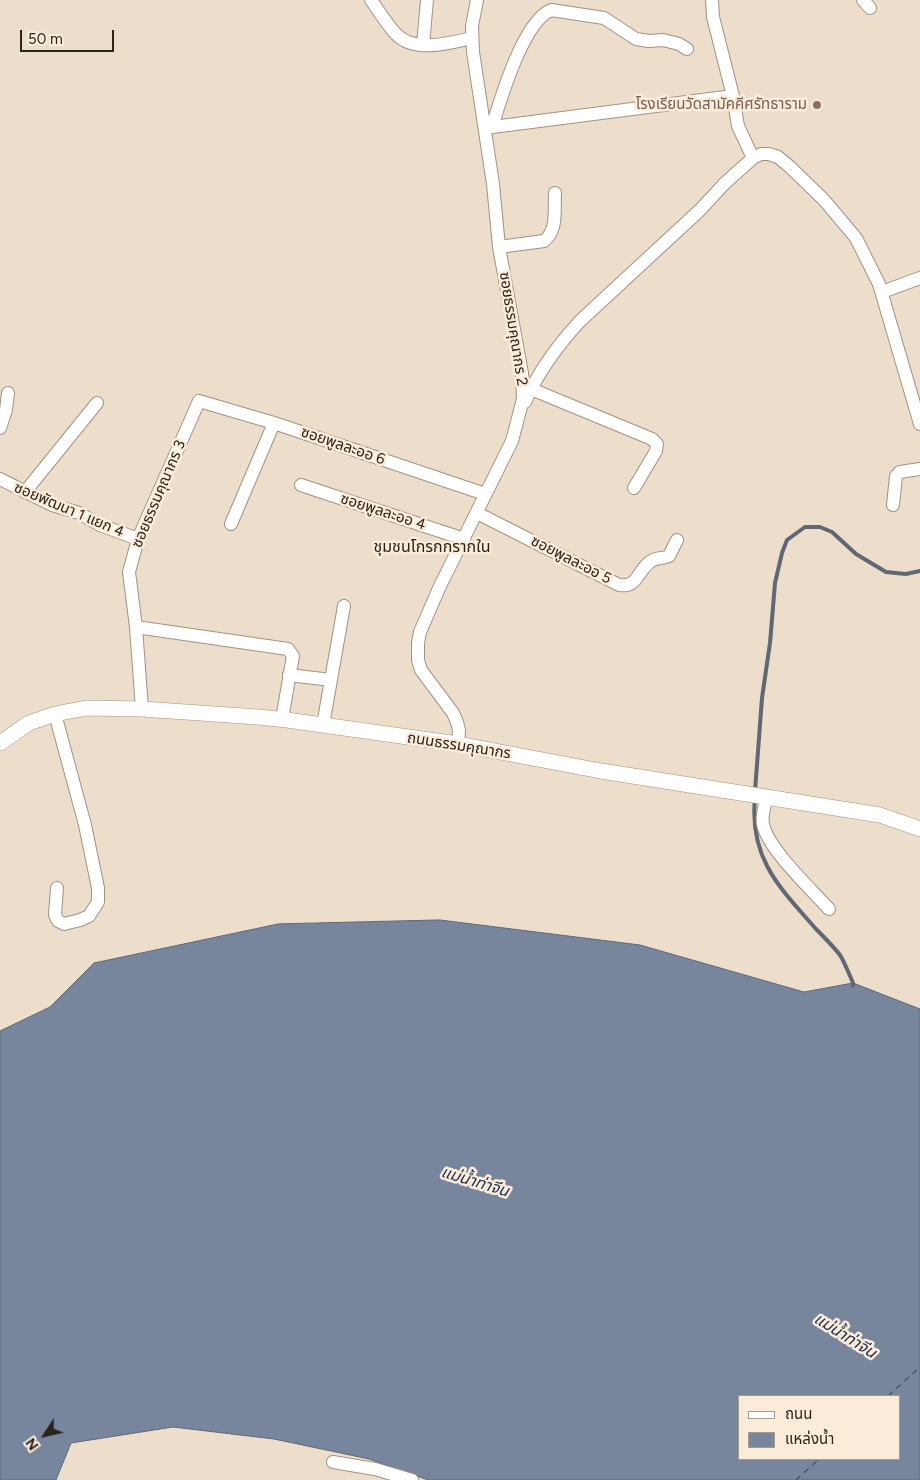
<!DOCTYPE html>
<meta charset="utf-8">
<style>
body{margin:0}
#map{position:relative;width:920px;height:1480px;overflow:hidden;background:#eddecb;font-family:Figtree,"Noto Sans Thai",sans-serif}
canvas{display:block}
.legend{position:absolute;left:738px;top:1395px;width:162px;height:65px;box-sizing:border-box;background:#faecd8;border:1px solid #a69c8d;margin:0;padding:6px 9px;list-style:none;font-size:15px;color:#29231c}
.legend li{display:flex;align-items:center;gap:10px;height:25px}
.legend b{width:25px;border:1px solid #a69c8d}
.north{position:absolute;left:20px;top:1410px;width:50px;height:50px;-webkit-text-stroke:4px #faecd8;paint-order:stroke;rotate:235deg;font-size:14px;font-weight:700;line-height:20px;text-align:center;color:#29231c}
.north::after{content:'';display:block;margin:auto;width:18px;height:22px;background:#29231c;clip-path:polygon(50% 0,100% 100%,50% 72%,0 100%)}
.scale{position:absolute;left:20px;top:30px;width:94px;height:22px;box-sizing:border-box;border:2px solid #29231c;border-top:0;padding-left:6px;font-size:15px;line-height:18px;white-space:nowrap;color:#29231c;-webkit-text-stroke:4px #faecd8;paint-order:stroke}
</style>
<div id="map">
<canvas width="920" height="1480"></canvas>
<ul class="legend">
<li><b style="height:6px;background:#fff"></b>ถนน</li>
<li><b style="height:14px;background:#77859d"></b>แหล่งน้ำ</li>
</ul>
<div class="north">N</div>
<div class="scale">50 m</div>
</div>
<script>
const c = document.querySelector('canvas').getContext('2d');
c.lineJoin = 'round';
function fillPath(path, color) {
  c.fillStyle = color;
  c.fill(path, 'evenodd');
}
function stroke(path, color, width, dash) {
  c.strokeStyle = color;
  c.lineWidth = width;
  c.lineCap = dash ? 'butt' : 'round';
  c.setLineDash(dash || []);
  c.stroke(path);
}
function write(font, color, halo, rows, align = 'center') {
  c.font = font + ' Figtree,"Noto Sans Thai",sans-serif';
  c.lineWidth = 5;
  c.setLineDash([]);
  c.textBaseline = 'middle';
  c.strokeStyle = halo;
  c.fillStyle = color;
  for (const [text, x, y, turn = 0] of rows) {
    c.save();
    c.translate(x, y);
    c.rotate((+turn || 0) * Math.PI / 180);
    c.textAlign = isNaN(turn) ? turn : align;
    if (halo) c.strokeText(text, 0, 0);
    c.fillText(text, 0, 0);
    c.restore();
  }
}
const water = new Path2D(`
 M 440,920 L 640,945 L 804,992 L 853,983 L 920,1009 L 920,1480 L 428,1480 L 369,1459 L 274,1439 L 173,1427 L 71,1443 L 56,1480 L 0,1480 L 0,1031 L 50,1007 L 94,963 L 278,924 ZM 739,1396 L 899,1396 L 899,1459 L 739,1459 Z`);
const stream = new Path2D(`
 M 755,791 L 762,698 L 770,643 L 775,583 L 782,553 L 787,540 L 805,527 L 820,527 L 832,532 L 856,554 L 886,572 L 906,574 L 920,571
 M 755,798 C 749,858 779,887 816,929 C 824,937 833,946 840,955 C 845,963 849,974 853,983 L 853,986`);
const ferry = new Path2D(`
 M 888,1396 L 920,1367
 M 796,1480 L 819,1459`);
const minor = new Path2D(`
 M 371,0 C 379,11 387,25 397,35 C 415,53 450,43 472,38
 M 712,0 L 713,17 L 733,96 L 738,126 L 753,158
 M 863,0 L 870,8
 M 423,45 L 427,0
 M 492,127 C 501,98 523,22 551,10 L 604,18 L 636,39 L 649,41 L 663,40 L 679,44 L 687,49
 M 485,128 L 733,96
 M 499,247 L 544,241 C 558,230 554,210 555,193
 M 882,292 L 920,278
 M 531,389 L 652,439 L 657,444 L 656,451 L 634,488
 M 525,402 C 538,372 558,345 580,321 L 700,210 L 725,183 L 753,158 L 761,154 L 769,154 L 778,157 L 790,167 L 824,200 L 856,238 L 879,284 L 920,424
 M 0,428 L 6,410 L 8,393
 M 0,479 L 52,505 L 79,513 L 100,525 L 138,539
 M 301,485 L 464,539
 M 25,492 L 97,403
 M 893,505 L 896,476 L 900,472 L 920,469
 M 477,513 L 619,585 C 638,588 637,571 650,562 C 655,557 663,559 669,556 L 677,540
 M 231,524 L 274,423
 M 136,627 L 288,649 L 293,656 L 282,719
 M 289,675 L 331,680
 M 142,709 L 136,627 L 129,572 L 138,539 L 199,401 L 274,423 L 485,494
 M 55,714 L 85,825 L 98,888 L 98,902 L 89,916 L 80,920 L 64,924 L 58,921 L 55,915 L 57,888
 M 323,725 L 344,606
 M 458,744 L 459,730 L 457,722 L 453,713 L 421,670 L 418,660 L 418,643 L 420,632 L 440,586 L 512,441 L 523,399 L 522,373 L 499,247 L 493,184 L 473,52 L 472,26 L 477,0
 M 767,797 C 765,806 761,815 763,824 C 767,848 812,890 829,909
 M 333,1462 L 375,1469 L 412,1480`);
const tertiary = new Path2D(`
 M 0,743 L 29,723 L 55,714 L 86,708 L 142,709 L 258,717 L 287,720 L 458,744 L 601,771 L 880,815 L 920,829`);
const markers = [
 [817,105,5,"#8d6e63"]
];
const educationNames = [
 ["โรงเรียนวัดสามัคคีศรัทธาราม",807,105]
];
const streetNames = [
 ["ซอยธรรมคุณากร 2",513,329,81],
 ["ซอยพูลละออ 6",343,446,19],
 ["ซอยธรรมคุณากร 3",159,494,-67],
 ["ซอยพัฒนา 1 แยก 4",69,510,23],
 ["ซอยพูลละออ 4",383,512,18],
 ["ซอยพูลละออ 5",571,560,27],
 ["ถนนธรรมคุณากร",459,746,9]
];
const neighbourhoodNames = [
 ["ชุมชนโกรกกรากใน",432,547]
];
const waterNames = [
 ["แม่น้ำท่าจีน",475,1182,17],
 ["แม่น้ำท่าจีน",845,1336,32]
];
fillPath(water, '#77859d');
stroke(water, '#606876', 1);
stroke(stream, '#606876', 4);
stroke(ferry, '#1a2d51', 1, [6, 5]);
stroke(minor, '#a19381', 14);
stroke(tertiary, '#a19381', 16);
stroke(minor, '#fff', 12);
stroke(tertiary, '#fff', 15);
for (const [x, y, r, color] of markers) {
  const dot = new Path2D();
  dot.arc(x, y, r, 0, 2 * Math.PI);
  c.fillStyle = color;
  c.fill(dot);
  stroke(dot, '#faecd8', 2);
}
write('15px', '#785e54', '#faecd8', educationNames, 'right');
write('15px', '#29231c', '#faecd8', streetNames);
write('16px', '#29231c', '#faecd8', neighbourhoodNames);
write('italic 16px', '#1a2d51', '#faecd8', waterNames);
</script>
